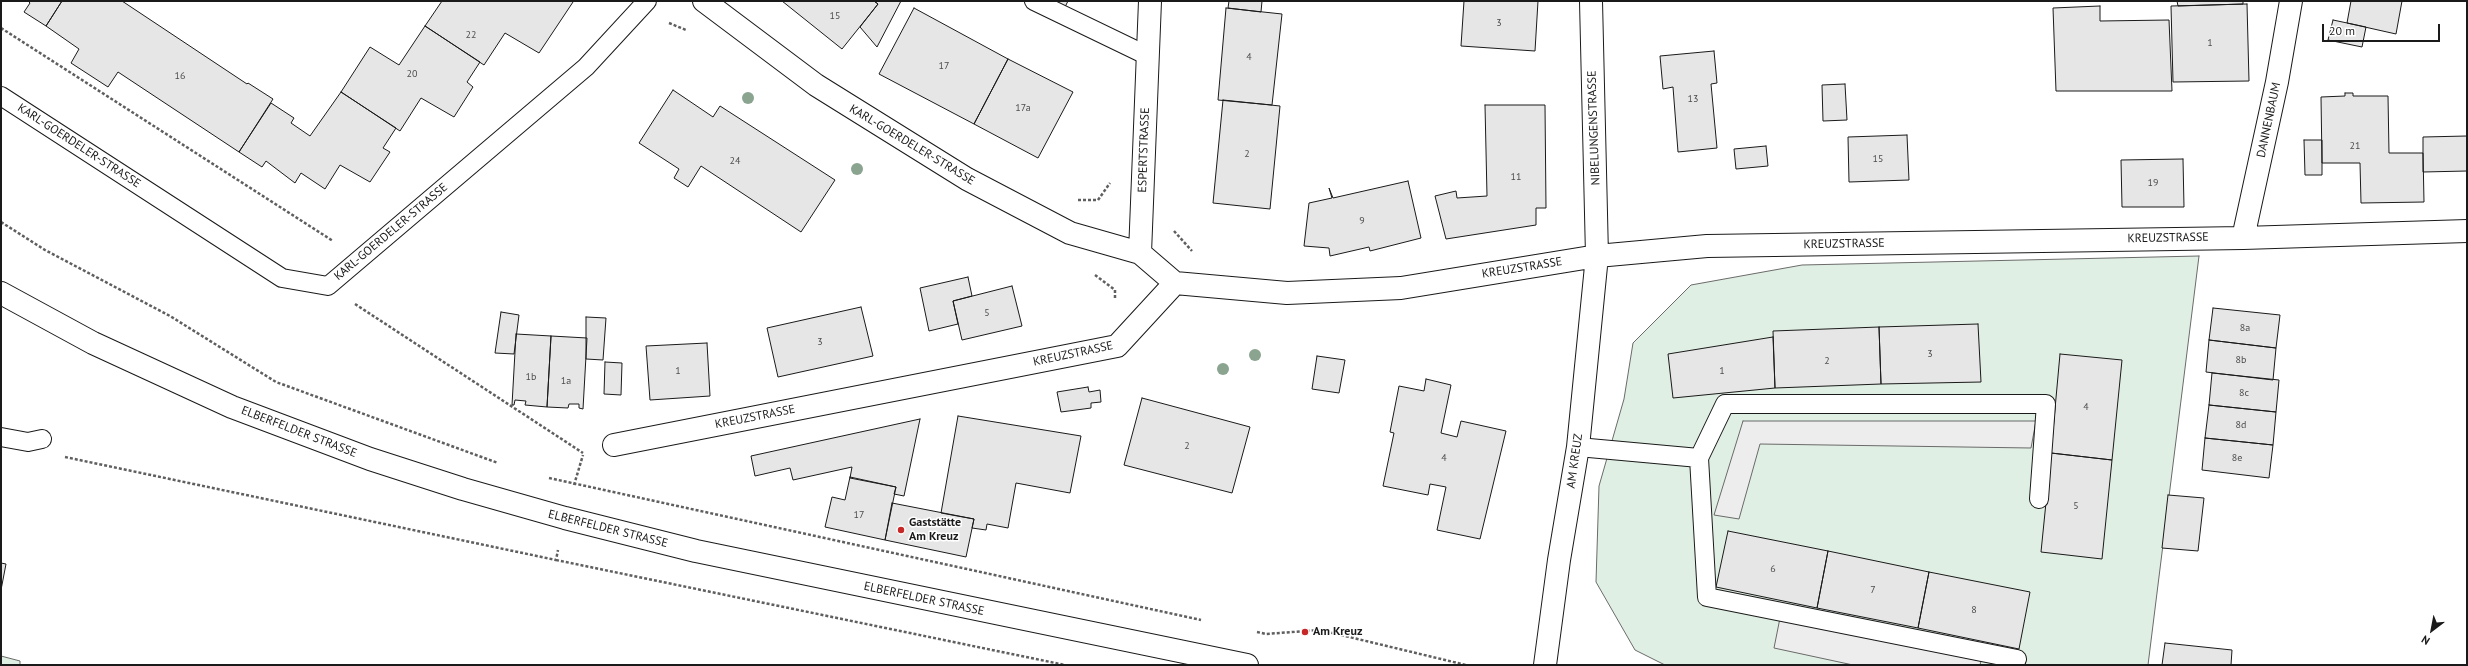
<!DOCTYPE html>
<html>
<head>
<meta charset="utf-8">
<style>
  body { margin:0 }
  #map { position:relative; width:2468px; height:666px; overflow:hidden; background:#fff; font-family:"PT Sans",sans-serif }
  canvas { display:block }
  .frame { position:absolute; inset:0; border:2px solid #1a1a1a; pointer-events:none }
  .north { position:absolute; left:2412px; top:610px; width:40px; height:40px; -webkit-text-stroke:3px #fff; paint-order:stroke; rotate:212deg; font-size:11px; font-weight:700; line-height:16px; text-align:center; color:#1a1a1a }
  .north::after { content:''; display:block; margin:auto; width:14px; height:18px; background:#1a1a1a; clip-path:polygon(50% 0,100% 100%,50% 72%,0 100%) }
  .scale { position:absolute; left:2322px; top:24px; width:118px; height:18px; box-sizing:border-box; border:2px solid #1a1a1a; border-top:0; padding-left:5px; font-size:12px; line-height:14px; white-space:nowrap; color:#1a1a1a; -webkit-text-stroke:3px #fff; paint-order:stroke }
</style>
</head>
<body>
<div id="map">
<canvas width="2468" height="666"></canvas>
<div class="frame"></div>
<div class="north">N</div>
<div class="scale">20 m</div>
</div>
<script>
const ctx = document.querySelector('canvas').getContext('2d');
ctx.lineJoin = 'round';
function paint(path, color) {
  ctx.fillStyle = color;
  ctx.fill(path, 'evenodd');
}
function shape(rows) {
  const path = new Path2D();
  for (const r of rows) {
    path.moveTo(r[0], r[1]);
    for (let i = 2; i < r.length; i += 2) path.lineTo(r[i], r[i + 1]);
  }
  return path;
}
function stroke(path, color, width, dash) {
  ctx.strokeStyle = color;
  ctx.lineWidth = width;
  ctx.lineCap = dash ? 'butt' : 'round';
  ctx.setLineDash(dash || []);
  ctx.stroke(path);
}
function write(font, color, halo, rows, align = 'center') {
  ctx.font = font + ' "PT Sans",sans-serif';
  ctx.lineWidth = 3;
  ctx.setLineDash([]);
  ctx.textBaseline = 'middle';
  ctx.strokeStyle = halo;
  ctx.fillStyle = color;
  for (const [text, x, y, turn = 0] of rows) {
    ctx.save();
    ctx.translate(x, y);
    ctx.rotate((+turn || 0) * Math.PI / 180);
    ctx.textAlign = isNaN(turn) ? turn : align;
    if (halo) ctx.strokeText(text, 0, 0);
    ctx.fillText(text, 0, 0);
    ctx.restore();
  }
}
const green = shape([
  [2199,256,2148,665,1665,665,1635,650,1596,582,1599,486,1624,399,1633,343,1691,285,1802,265,2199,256],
  [1,656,20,661,20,665,1,665,1,656]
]);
paint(green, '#e0efe3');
stroke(green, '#6a6a6a', 1);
const parking = shape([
  [1743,421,2036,421,2031,448,1760,444,1739,519,1714,515,1743,421],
  [1780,618,1981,661,1980,665,1853,665,1774,648,1780,618]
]);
paint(parking, '#ededed');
stroke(parking, '#6a6a6a', 1);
const building = shape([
  [28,1,62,1,46,26,24,12,30,3,28,1],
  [62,1,122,1,247,84,248,83,273,99,239,152,118,72,108,87,71,63,79,49,46,26,62,1],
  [442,1,572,1,573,2,539,53,505,33,484,65,425,26,442,1],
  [782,1,874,1,878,4,842,49,782,1],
  [874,1,901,1,877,47,860,27,878,4,874,1],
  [1046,1,1068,1,1064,9,1046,1],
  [1229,1,1262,1,1261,12,1228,8,1229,1],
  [1464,1,1538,1,1535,51,1461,46,1464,1],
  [2177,1,2243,1,2243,4,2178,6,2177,1],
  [2351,1,2402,1,2396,34,2347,23,2351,1],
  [2247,4,2249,81,2173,82,2171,6,2247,4],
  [2100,6,2100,21,2169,20,2172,91,2056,91,2053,8,2100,6],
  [914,8,1008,59,974,124,879,74,914,8],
  [1226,8,1282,14,1272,105,1218,100,1226,8],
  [2333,20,2366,27,2362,47,2328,40,2333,20],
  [425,26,480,62,467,82,473,87,454,117,421,98,400,131,341,92,370,47,399,65,425,26],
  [1714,51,1717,83,1711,84,1717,148,1678,152,1673,87,1663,89,1660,56,1714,51],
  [1008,59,1073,92,1038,158,974,124,1008,59],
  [1845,84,1847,120,1823,121,1822,85,1845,84],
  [673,90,713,117,720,106,835,180,801,232,701,166,688,187,674,178,679,169,639,143,673,90],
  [341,92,396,128,383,148,390,152,370,182,340,165,325,189,301,173,295,183,266,161,262,167,239,152,271,103,294,118,291,123,310,136,341,92],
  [2345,93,2353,93,2353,96,2388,96,2389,153,2423,153,2424,202,2361,203,2360,163,2322,163,2321,97,2345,96,2345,93],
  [1223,100,1280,106,1270,209,1213,203,1223,100],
  [1485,105,1545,105,1546,208,1536,208,1536,225,1446,239,1435,196,1456,191,1457,198,1487,196,1485,105],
  [1907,135,1909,180,1849,182,1848,137,1907,135],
  [2467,136,2467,171,2423,172,2423,137,2467,136],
  [2304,140,2322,140,2322,175,2305,175,2304,140],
  [1766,146,1768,166,1736,169,1734,149,1766,146],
  [2183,159,2184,207,2122,207,2121,160,2183,159],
  [1408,181,1421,238,1370,251,1369,247,1330,256,1329,248,1304,246,1309,203,1332,198,1329,188,1333,198,1408,181],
  [968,277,972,296,953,301,958,324,929,331,920,288,968,277],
  [1012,286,1022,326,962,340,953,301,1012,286],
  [861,307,873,356,778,377,767,328,861,307],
  [2213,308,2280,315,2276,348,2209,340,2213,308],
  [501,312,519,315,514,354,495,353,501,312],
  [586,317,606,318,603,360,586,359,586,317],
  [1978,324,1981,382,1881,384,1879,327,1978,324],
  [1879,327,1881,384,1775,388,1773,331,1879,327],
  [516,334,551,336,547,407,525,405,526,401,515,400,514,405,512,405,516,334],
  [551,336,587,338,583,409,579,408,579,404,569,404,568,408,547,407,551,336],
  [1773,337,1775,388,1673,398,1668,354,1773,337],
  [2209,340,2276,348,2273,380,2206,372,2209,340],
  [707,343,710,396,650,400,646,346,707,343],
  [2060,354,2122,360,2112,460,2051,453,2060,354],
  [1317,356,1345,360,1339,393,1312,389,1317,356],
  [605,362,622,363,621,395,604,394,605,362],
  [2212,373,2279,380,2276,412,2209,405,2212,373],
  [1426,379,1451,385,1441,433,1457,437,1461,421,1506,431,1480,539,1437,530,1446,487,1430,484,1428,495,1383,486,1394,433,1390,432,1399,386,1424,391,1426,379],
  [1088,387,1089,392,1100,390,1101,402,1091,403,1091,408,1061,412,1057,392,1088,387],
  [1142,398,1250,427,1232,493,1124,465,1142,398],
  [2209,405,2276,412,2273,445,2205,438,2209,405],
  [958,416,1081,436,1070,493,1016,483,1008,528,987,524,986,530,972,528,974,519,941,513,958,416],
  [920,419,904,496,894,494,896,487,850,478,852,467,793,480,790,468,755,476,751,456,920,419],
  [2205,438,2273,445,2269,478,2202,470,2205,438],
  [2051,453,2112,460,2102,559,2041,552,2051,453],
  [850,477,896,487,885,540,825,527,832,497,845,500,850,477],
  [2168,495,2204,498,2198,551,2162,548,2168,495],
  [892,503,974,519,966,557,885,540,892,503],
  [1728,531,1828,551,1817,608,1716,587,1728,531],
  [1828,551,1929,572,1918,628,1817,608,1828,551],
  [1,563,6,564,1,590,1,563],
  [1929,572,2030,592,2019,649,1918,628,1929,572],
  [2165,643,2232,650,2231,665,2162,665,2165,643]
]);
paint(building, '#e6e6e6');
stroke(building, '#1a1a1a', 1);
const service = shape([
  [1034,1,1148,56],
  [1,96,282,278,328,286,586,67,647,1],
  [1,437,28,442,42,439],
  [1578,447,1699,458,1707,597,2017,659],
  [1699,458,1725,404,2046,404,2039,499]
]);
const minor = shape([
  [704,1,816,85,967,179,1070,233,1140,253,1175,283],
  [2243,238,2277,82,2291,1],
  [1140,253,1150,1],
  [1175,283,1287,293,1401,288,1597,256,1707,246,2243,238,2467,231],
  [614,445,1117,346,1175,283],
  [1545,665,1559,560,1578,447,1597,256,1591,1]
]);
const primary = shape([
  [1,293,93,343,232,407,370,459,463,489,565,518,696,551,1247,665]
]);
stroke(service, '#1a1a1a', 20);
stroke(minor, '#1a1a1a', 24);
stroke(primary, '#1a1a1a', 24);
stroke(shape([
  [669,23,686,30],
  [1,28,333,241],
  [1078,200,1098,200,1110,183],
  [1,222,45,250,170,316,276,382,498,463],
  [1174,231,1192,251],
  [1095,275,1115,290,1115,300],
  [355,304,583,453],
  [65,457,556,560,558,550],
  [549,478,1201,620],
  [574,485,583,455],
  [556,560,1065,665],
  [1257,632,1266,634,1320,630,1466,665]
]), '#5f5f5f', 2.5, [3, 2]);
stroke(service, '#fff', 18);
stroke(minor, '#fff', 22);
stroke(primary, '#fff', 22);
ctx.fillStyle = '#8aa48f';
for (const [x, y] of [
  [748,98],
  [857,169],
  [1255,355],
  [1223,369]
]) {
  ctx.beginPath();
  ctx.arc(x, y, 6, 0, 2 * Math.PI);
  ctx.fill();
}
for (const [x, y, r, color] of [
  [901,530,4,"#c62828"],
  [1305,632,4,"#c62828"]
]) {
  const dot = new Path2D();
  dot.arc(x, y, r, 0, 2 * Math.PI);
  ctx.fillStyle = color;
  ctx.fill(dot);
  stroke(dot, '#fff', 1.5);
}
write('10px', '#4d4d4d', null, [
  ["15",835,16],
  ["3",1499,23],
  ["22",471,35],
  ["1",2210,43],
  ["4",1249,57],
  ["17",944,66],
  ["20",412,74],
  ["16",180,76],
  ["13",1693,99],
  ["17a",1023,108],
  ["21",2355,146],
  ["2",1247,154],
  ["15",1878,159],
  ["24",735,161],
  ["11",1516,177],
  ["19",2153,183],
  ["9",1362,221],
  ["5",987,313],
  ["8a",2245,328],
  ["3",820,342],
  ["3",1930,354],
  ["8b",2241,360],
  ["2",1827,361],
  ["1",678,371],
  ["1",1722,371],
  ["1b",531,377],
  ["1a",566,381],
  ["8c",2244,393],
  ["4",2086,407],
  ["8d",2241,425],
  ["2",1187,446],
  ["4",1444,458],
  ["8e",2237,458],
  ["5",2076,506],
  ["17",859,515],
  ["6",1773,569],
  ["7",1873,590],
  ["8",1974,610]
]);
write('12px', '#1a1a1a', '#fff', [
  ["DANNENBAUM",2269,120,-78],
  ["NIBELUNGENSTRASSE",1594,128,-92],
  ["KARL-GOERDELER-STRASSE",912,145,31],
  ["KARL-GOERDELER-STRASSE",79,146,33],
  ["ESPERTSTRASSE",1144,150,-88],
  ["KARL-GOERDELER-STRASSE",391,232,-40],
  ["KREUZSTRASSE",2168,238,-1],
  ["KREUZSTRASSE",1844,244,-1],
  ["KREUZSTRASSE",1522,268,-9],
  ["KREUZSTRASSE",1073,354,-12],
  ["KREUZSTRASSE",755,417,-11],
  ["ELBERFELDER STRASSE",299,432,21],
  ["AM KREUZ",1575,461,-82],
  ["ELBERFELDER STRASSE",608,529,14],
  ["ELBERFELDER STRASSE",924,599,12]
]);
write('bold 12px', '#1a1a1a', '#fff', [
  ["Gaststätte",909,523],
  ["Am Kreuz",909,537],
  ["Am Kreuz",1313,632]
], 'left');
</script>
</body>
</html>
